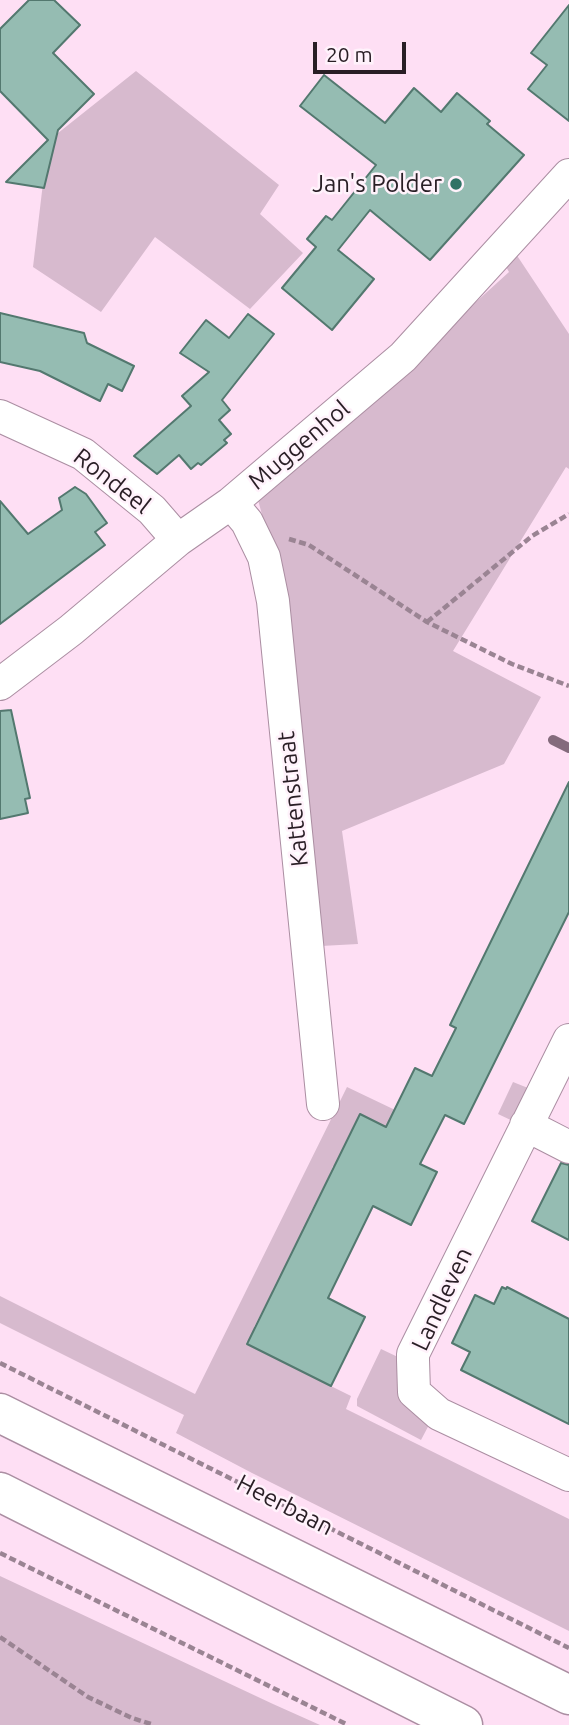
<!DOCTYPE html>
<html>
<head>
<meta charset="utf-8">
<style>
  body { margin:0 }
  #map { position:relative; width:569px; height:1725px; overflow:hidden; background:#fedff4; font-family:Ubuntu,sans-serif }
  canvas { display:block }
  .scale { position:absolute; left:313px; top:42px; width:93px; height:32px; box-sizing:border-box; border:4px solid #291e25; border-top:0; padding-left:9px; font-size:21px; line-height:24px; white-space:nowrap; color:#291e25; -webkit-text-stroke:5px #fff2fb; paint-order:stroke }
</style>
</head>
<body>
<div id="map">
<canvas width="569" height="1725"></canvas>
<div class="scale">20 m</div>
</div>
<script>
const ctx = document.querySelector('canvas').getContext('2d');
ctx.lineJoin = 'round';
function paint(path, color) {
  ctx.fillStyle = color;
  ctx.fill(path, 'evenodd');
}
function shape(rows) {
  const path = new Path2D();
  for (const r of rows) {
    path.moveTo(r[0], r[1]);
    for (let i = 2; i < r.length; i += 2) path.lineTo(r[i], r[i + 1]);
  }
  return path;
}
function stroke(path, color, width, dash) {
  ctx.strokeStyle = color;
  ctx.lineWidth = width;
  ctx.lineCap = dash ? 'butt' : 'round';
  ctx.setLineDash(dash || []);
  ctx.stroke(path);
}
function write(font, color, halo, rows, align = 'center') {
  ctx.font = font + ' Ubuntu,sans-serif';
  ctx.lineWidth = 5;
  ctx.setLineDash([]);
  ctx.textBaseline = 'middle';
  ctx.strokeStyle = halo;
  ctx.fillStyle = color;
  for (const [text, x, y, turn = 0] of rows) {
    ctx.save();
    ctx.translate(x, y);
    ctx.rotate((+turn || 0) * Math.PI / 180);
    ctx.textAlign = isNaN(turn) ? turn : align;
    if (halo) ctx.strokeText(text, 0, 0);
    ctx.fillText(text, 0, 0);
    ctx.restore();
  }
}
paint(shape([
  [136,71,279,185,260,214,303,253,250,309,155,237,101,312,33,267,48,141],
  [516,254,569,334,569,469,566,467,453,651,541,697,504,764,342,831,358,944,321,946,283,591,258,500,509,272,505,265],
  [513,1082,533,1090,517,1123,498,1114],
  [347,1087,437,1130,428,1148,360,1114,341,1152,341,1169,333,1166,326,1183,332,1186,325,1200,319,1197,310,1213,317,1217,311,1230,303,1228,302,1230,309,1234,302,1247,295,1245,287,1261,293,1264,287,1278,280,1275,272,1291,279,1295,271,1309,265,1306,254,1327,257,1328,254,1344,247,1341,246,1344,351,1396,346,1409,569,1519,569,1631,252,1473,176,1433,184,1415,0,1323,0,1296,195,1394],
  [381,1349,400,1358,431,1421,421,1440,357,1406,357,1399],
  [0,1576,273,1704,320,1725,0,1725]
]), '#d7bace');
stroke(shape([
  [553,740,569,748]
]), '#846b7c', 10);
const building = shape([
  [29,0,54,0,80,25,53,53,94,94,58,130,44,188,6,182,48,140,0,91,0,29,29,0],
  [569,5,569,121,528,89,547,65,531,53,569,5],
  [324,75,385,123,414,88,441,112,457,93,490,121,487,124,524,155,430,260,370,210,338,250,374,279,332,330,282,288,316,247,307,239,326,216,332,220,376,165,300,106,324,75],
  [0,313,84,333,87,343,134,366,122,391,108,384,100,401,40,371,0,362,0,313],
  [248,314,274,334,222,400,230,410,219,420,231,434,224,440,227,443,201,465,198,463,191,469,179,455,157,474,134,456,191,406,182,396,209,372,180,353,206,320,229,338,248,314],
  [75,487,86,494,107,523,95,532,105,545,0,624,0,501,28,534,62,510,59,498,75,487],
  [11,710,30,798,25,799,28,813,0,819,0,711,11,710],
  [569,782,569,912,464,1124,445,1115,420,1164,437,1172,411,1225,373,1206,328,1298,365,1317,331,1386,247,1344,360,1114,386,1127,415,1068,432,1076,456,1028,450,1025,569,782],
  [561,1163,569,1165,569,1240,532,1221,561,1163],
  [502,1287,506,1289,507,1287,569,1319,569,1424,461,1370,470,1352,452,1343,475,1295,494,1304,502,1287]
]);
paint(building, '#95bcb2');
stroke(building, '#53786f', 2);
const minor = shape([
  [0,416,83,454,152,510,178,540],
  [231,503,247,522,264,557,273,601,323,1104],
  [0,684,71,630,178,540,231,503,403,357,569,175],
  [569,1040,413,1354,413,1360,414,1392,439,1414,569,1475],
  [526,1125,569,1147]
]);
const major = shape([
  [0,1413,569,1695],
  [0,1492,463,1725]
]);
stroke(minor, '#ab8ea2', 34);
stroke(major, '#ab8ea2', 41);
stroke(shape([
  [289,539,309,545,427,622,512,664,569,686],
  [427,622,532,536,569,514],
  [0,1363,569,1648],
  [0,1553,348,1725],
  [0,1637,88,1697,132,1718,154,1725]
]), '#9a8493', 4.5, [7, 3.5]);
stroke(minor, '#fff', 32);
stroke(major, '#fff', 38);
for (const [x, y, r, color] of [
  [456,184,7,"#2f7365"]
]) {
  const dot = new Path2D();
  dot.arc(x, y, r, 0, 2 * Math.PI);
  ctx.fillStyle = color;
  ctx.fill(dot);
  stroke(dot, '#fff2fb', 2.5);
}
write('24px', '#291e25', '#fff2fb', [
  ["Jan's Polder",442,184]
], 'right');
write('24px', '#291e25', '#fff2fb', [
  ["Muggenhol",299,445,-40],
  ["Rondeel",112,481,38],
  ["Kattenstraat",293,799,-96],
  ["Landleven",442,1299,-65],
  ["Heerbaan",285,1505,27]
]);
</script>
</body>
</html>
